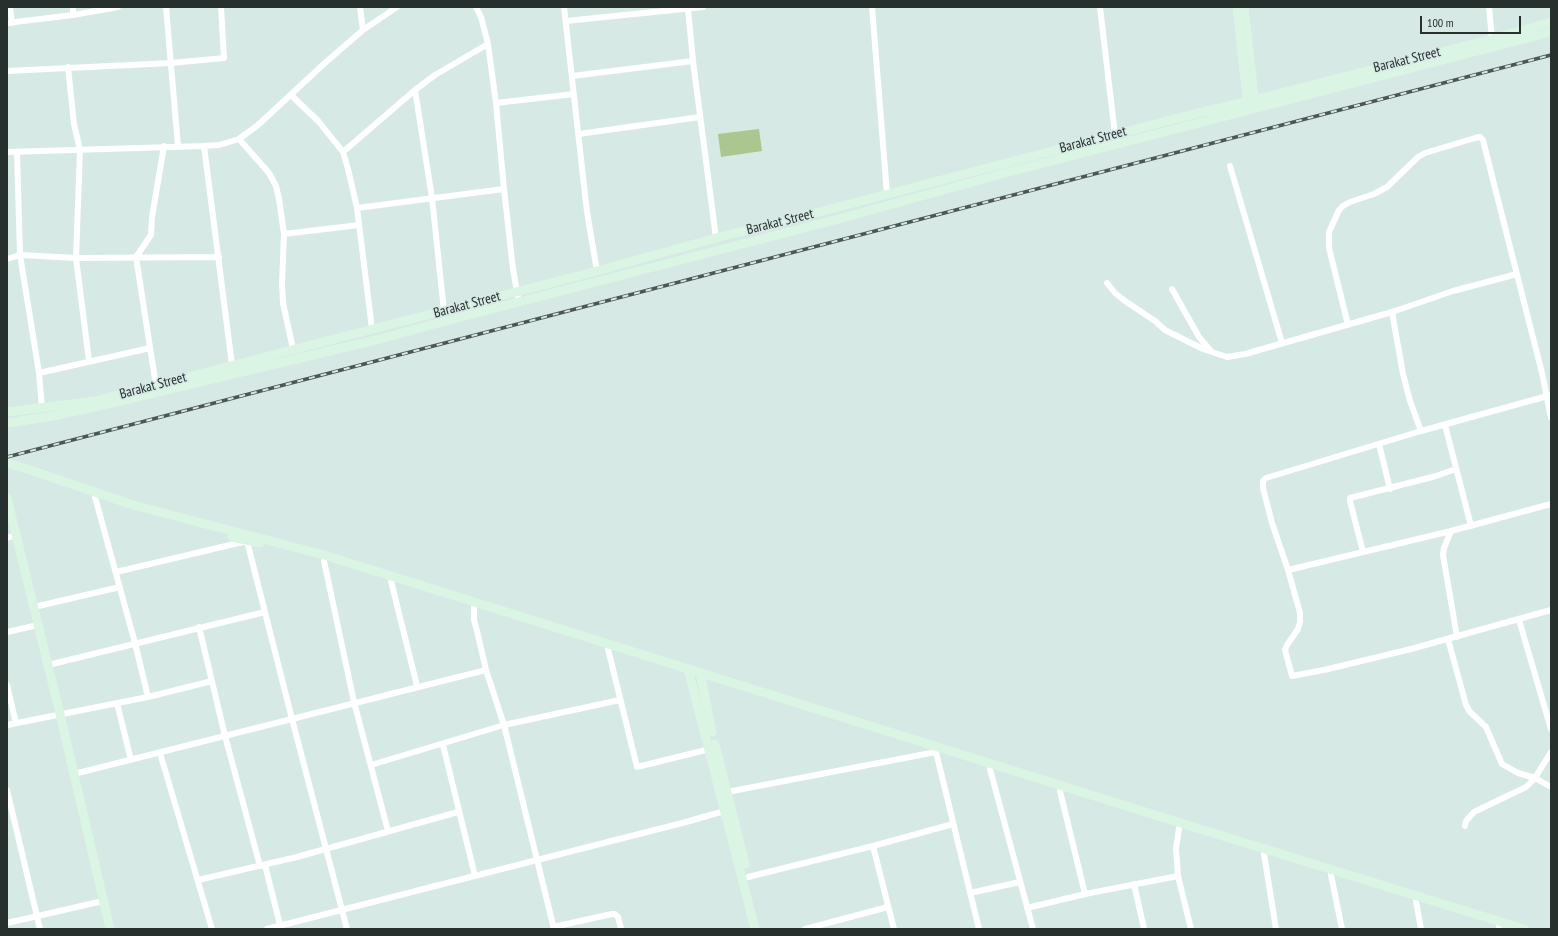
<!DOCTYPE html>
<html>
<head>
<meta charset="utf-8">
<style>
  body { margin:0 }
  #map { position:relative; width:1558px; height:936px; overflow:hidden; background:#d6e9e5; font-family:"PT Sans Narrow",sans-serif }
  canvas { display:block }
  .frame { position:absolute; inset:0; border:8px solid #28302e; pointer-events:none }
  .scale { position:absolute; left:1420px; top:16px; width:101px; height:18px; box-sizing:border-box; border:2px solid #28302e; border-top:0; padding-left:5px; font-size:12px; line-height:14px; white-space:nowrap; color:#28302e; -webkit-text-stroke:3px #d6e9e5; paint-order:stroke }
</style>
</head>
<body>
<div id="map">
<canvas width="1558" height="936"></canvas>
<div class="frame"></div>
<div class="scale">100 m</div>
</div>
<script>
const ctx = document.querySelector('canvas').getContext('2d');
ctx.lineJoin = 'round';
function paint(path, color) {
  ctx.fillStyle = color;
  ctx.fill(path, 'evenodd');
}
function shape(rows) {
  const path = new Path2D();
  for (const r of rows) {
    path.moveTo(r[0], r[1]);
    for (let i = 2; i < r.length; i += 2) path.lineTo(r[i], r[i + 1]);
  }
  return path;
}
function stroke(path, color, width, dash) {
  ctx.strokeStyle = color;
  ctx.lineWidth = width;
  ctx.lineCap = dash ? 'butt' : 'round';
  ctx.setLineDash(dash || []);
  ctx.stroke(path);
}
function write(font, color, halo, rows, align = 'center') {
  ctx.font = font + ' "PT Sans Narrow",sans-serif';
  ctx.lineWidth = 3;
  ctx.setLineDash([]);
  ctx.textBaseline = 'middle';
  ctx.strokeStyle = halo;
  ctx.fillStyle = color;
  for (const [text, x, y, turn = 0] of rows) {
    ctx.save();
    ctx.translate(x, y);
    ctx.rotate((+turn || 0) * Math.PI / 180);
    ctx.textAlign = isNaN(turn) ? turn : align;
    if (halo) ctx.strokeText(text, 0, 0);
    ctx.fillText(text, 0, 0);
    ctx.restore();
  }
}
paint(shape([
  [759,129,762,151,721,157,718,134]
]), '#acc690');
stroke(shape([
  [10,7,12,23],
  [73,7,73,15],
  [166,7,178,146],
  [360,7,363,30],
  [476,7,481,17,488,44,496,103,504,189,513,269,519,303],
  [564,7,587,212,597,271],
  [872,7,887,194],
  [1100,7,1115,135],
  [1489,7,1492,39],
  [688,9,693,61,716,238],
  [566,21,703,7],
  [7,23,73,15,118,7],
  [68,67,74,124,80,150,76,258,89,361],
  [7,71,171,63,224,58,221,7],
  [572,76,693,61],
  [415,90,432,198,444,311],
  [291,95,319,122,343,152,348,169,357,208,372,329],
  [496,103,574,94],
  [579,134,700,117],
  [239,139,269,173,276,186,279,199,284,234,282,283,283,303,293,349],
  [204,146,232,365],
  [7,152,204,146,219,145,239,139,258,125,326,62,363,30,397,7],
  [17,152,20,255,39,373,42,408],
  [343,152,415,90,435,75,488,44],
  [1230,166,1282,343],
  [357,208,504,189],
  [284,234,359,225],
  [7,259,20,255,76,258,219,257],
  [1107,283,1115,293,1125,301,1155,321,1165,330,1203,349,1227,357,1245,354,1392,312,1453,291,1517,274],
  [1172,289,1199,337,1210,350],
  [1392,312,1403,374,1410,401,1421,431],
  [1348,325,1329,248,1329,232,1339,210,1343,206,1350,202,1374,194,1387,187,1418,157,1425,153,1475,138,1480,137,1483,140,1493,180,1542,373,1551,418],
  [39,373,150,348],
  [156,386,136,257,151,235,152,217,164,146],
  [1551,395,1421,431,1266,478,1263,481,1263,488,1272,523,1288,570,1300,613,1300,622,1298,629,1287,645,1285,650,1292,676,1324,670,1411,649,1551,610],
  [1445,425,1471,526],
  [1379,444,1390,489],
  [95,497,135,643,148,697],
  [1451,531,1444,548,1443,555,1457,637],
  [7,538,16,535],
  [1363,552,1350,501,1350,498,1436,476,1456,469],
  [324,561,354,702,388,831],
  [1288,570,1451,531,1551,504],
  [116,572,247,541,292,719,347,929],
  [391,581,417,686],
  [34,607,120,587],
  [474,608,474,620,477,631,486,670,504,725,554,929],
  [1519,620,1551,729],
  [199,627,225,736,260,866],
  [7,632,38,625],
  [1448,639,1466,705,1470,712,1486,727,1502,764,1518,773,1535,778,1551,787],
  [608,649,637,767,710,749],
  [48,665,265,612],
  [7,685,16,723],
  [117,703,131,760],
  [7,725,148,697,212,681],
  [443,745,475,876],
  [160,753,212,929],
  [371,765,504,725,620,700],
  [990,769,1033,929],
  [74,774,486,670],
  [7,790,40,929],
  [1060,791,1085,894],
  [727,792,936,752,979,929],
  [1465,826,1466,821,1474,812,1526,787,1535,778,1551,752],
  [1179,828,1176,849,1178,876,1191,929],
  [873,846,894,929],
  [1264,854,1276,929],
  [265,865,280,925],
  [1331,875,1342,929],
  [748,877,873,846,953,824],
  [198,880,297,857,458,812],
  [1134,884,1144,929],
  [970,893,1020,882],
  [1416,901,1421,929],
  [1027,908,1085,894,1178,876],
  [7,923,103,901],
  [553,927,612,914,615,914,618,917,621,929],
  [1499,927,1499,929],
  [267,929,686,822,728,810],
  [805,929,888,907]
]), '#fff', 6);
stroke(shape([
  [1237,7,1248,107],
  [1244,7,1255,105],
  [7,412,95,401,597,271,716,238,823,211,1186,116,1254,100,1492,39,1551,22],
  [7,423,53,416,99,406,380,339,453,319,831,221,1009,172,1551,32],
  [7,463,30,470,133,505,324,555,1171,820,1524,929],
  [7,498,60,714,110,929],
  [232,537,260,543],
  [688,669,755,929],
  [700,672,712,732],
  [715,744,745,864]
]), '#dbf5e5', 9);
const rail = shape([
  [7,457,1551,55]
]);
stroke(rail, '#4c5654', 3.5);
stroke(rail, '#d6e9e5', 2, [6]);
write('14px', '#28302e', '#d6e9e5', [
  ["Barakat Street",1407,60,-14],
  ["Barakat Street",1093,140,-15],
  ["Barakat Street",780,222,-14],
  ["Barakat Street",467,305,-15],
  ["Barakat Street",153,386,-15]
]);
</script>
</body>
</html>
